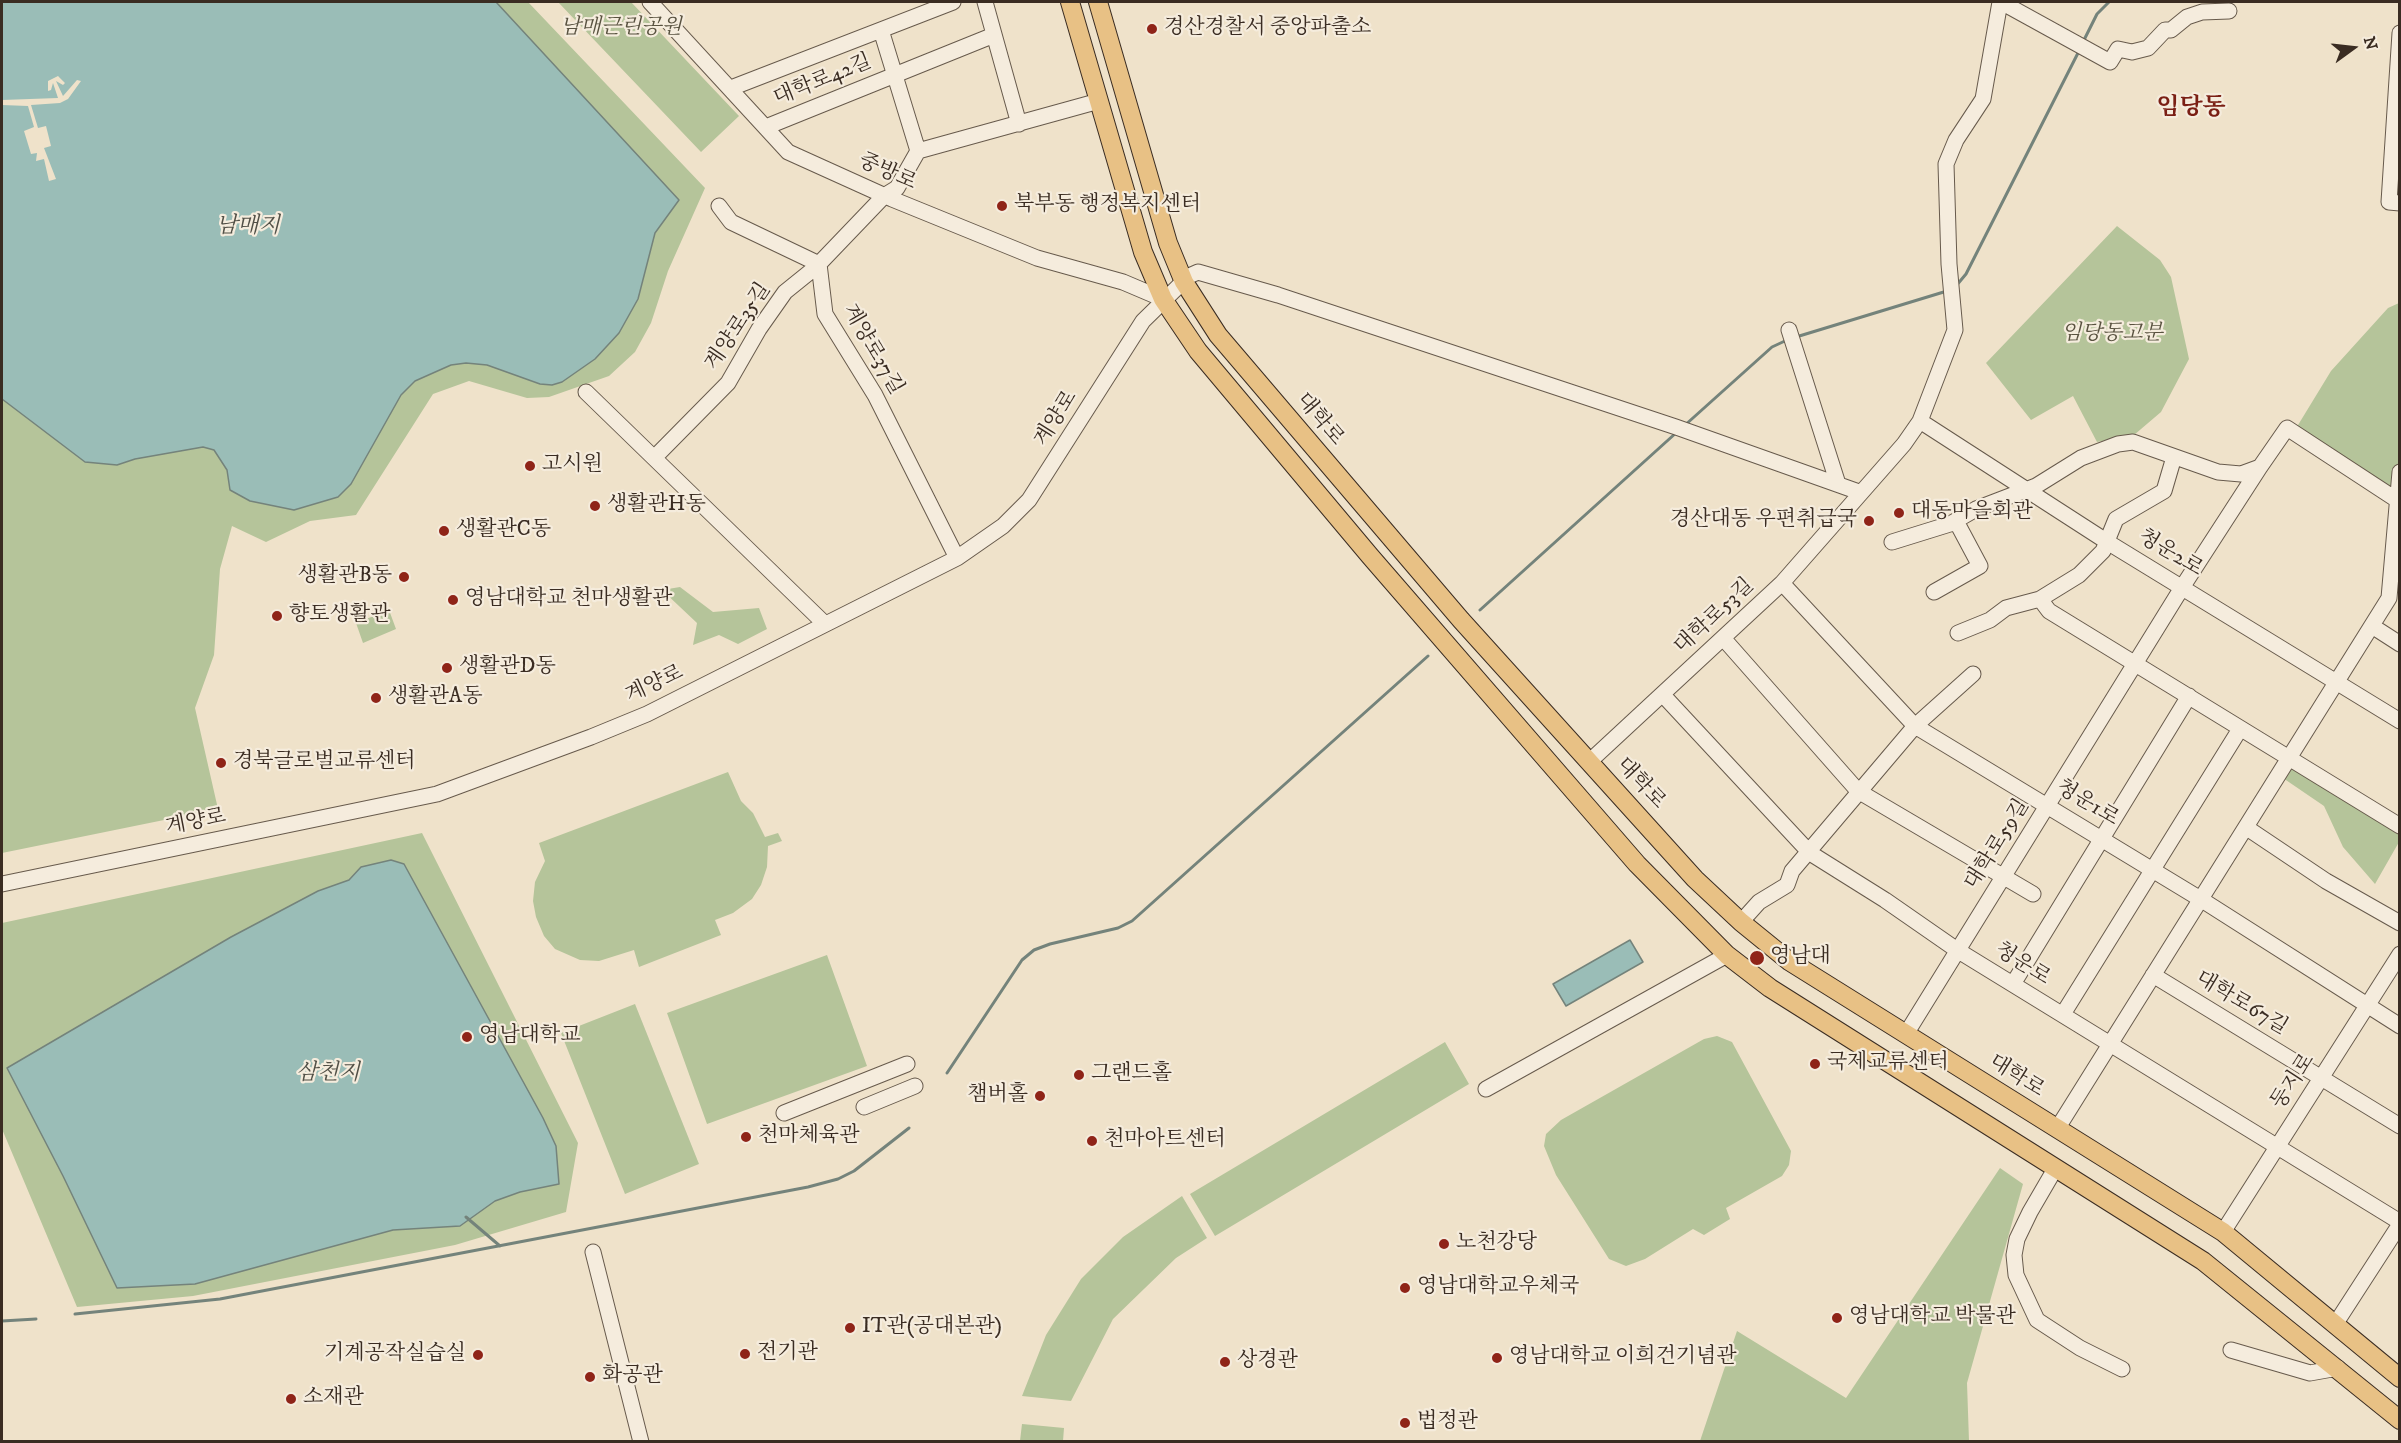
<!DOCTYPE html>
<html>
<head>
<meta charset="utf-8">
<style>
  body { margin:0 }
  #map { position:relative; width:2401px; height:1443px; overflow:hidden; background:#efe2ca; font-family:"IM FELL DW Pica",serif }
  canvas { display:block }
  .frame { position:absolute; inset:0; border:3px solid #3a2c22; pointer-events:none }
  .north { position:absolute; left:2323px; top:18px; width:60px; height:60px; -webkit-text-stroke:4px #f5ecdd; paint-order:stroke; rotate:75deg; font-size:16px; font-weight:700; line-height:24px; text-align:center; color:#3a2c22 }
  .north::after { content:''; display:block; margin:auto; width:21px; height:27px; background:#3a2c22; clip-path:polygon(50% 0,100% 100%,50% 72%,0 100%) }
</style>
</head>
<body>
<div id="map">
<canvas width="2401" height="1443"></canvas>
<div class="frame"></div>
<div class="north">N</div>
</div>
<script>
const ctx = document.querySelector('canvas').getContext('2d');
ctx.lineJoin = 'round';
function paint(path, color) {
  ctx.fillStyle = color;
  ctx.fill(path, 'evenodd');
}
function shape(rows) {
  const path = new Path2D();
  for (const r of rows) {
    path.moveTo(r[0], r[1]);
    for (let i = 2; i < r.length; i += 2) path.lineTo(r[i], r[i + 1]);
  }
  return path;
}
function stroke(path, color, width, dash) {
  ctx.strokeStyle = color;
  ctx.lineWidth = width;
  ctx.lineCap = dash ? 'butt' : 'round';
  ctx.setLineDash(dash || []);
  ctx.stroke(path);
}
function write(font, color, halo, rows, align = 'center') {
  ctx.font = font + ' "IM FELL DW Pica","Noto Serif KR",serif';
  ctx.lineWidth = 4.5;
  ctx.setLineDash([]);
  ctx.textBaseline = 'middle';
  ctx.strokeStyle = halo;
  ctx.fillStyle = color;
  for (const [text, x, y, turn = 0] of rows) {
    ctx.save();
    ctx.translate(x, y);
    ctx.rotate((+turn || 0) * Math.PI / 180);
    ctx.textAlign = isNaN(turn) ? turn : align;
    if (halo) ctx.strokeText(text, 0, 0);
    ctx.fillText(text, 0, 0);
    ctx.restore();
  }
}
paint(shape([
  [2,2,528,2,705,188,668,271,651,323,635,352,609,376,549,397,527,398,469,381,433,394,356,515,310,521,266,542,232,526,220,569,214,655,195,708,218,809,2,853],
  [558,2,631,2,739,116,701,152],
  [2117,226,2160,260,2171,277,2189,359,2161,412,2134,435,2097,442,2073,396,2031,420,1986,363],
  [2399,303,2400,452,2395,493,2295,430,2331,371,2388,308],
  [680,587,713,612,759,608,767,629,738,644,719,635,693,645,697,623,662,590],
  [389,610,396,629,363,643,356,623],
  [2290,760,2399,826,2399,842,2375,884,2343,847,2324,806,2280,776],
  [728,772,741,801,753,813,765,837,778,833,782,841,768,846,767,867,761,885,752,899,733,913,715,920,721,935,639,967,634,950,599,961,580,960,555,949,544,936,536,917,533,901,535,882,545,861,539,843],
  [422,833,578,1143,566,1212,455,1245,193,1296,77,1307,2,1129,2,923],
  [827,955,867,1066,707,1124,667,1013],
  [635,1004,699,1164,625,1194,561,1033],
  [1717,1036,1732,1042,1791,1151,1789,1165,1782,1176,1726,1208,1730,1219,1704,1235,1693,1229,1645,1259,1626,1266,1609,1259,1556,1175,1544,1146,1546,1134,1561,1120,1704,1039],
  [1445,1042,1469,1084,1215,1236,1190,1194],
  [2000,1168,2023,1184,1967,1383,1969,1441,1700,1441,1737,1331,1846,1398],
  [1182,1196,1207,1238,1176,1258,1113,1319,1071,1401,1022,1396,1046,1335,1081,1279,1123,1237],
  [1022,1424,1064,1428,1063,1441,1020,1441]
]), '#b5c49a');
const water = shape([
  [2,2,496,2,679,200,655,233,638,299,619,333,595,359,562,382,552,385,540,384,487,365,466,363,451,365,415,381,401,395,351,484,338,497,294,510,250,501,230,490,227,470,214,450,203,447,135,459,117,465,85,462,2,399,2,2],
  [391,860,404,864,543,1118,556,1146,559,1184,520,1192,495,1201,460,1226,393,1230,195,1284,117,1288,63,1176,7,1068,231,937,318,891,349,880,361,867,391,860],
  [1630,940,1643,962,1566,1006,1553,984,1630,940]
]);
paint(water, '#9abdb7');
stroke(water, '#74837b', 1.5);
paint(shape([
  [58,76,65,83,63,85,56,81,63,96,77,80,81,81,68,99,60,103,31,105,38,128,46,126,51,146,44,148,56,179,49,181,44,159,36,161,37,153,31,154,24,131,34,127,28,106,2,105,2,100,58,98,53,83,51,90,48,91,48,81]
]), '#efe2ca');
stroke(shape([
  [2083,42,2097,14,2109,2],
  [1956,286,1966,274,2079,51],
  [1796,337,1947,291],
  [1684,426,1772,347,1787,340],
  [1480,610,1677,432],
  [947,1073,1022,960,1034,950,1050,944,1118,928,1132,921,1428,656],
  [466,1217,500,1246],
  [75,1314,220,1299,808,1187,838,1179,854,1171,909,1128],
  [2,1321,36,1319]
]), '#74837b', 3);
const minor = shape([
  [650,2,788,152,892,199,1037,258,1123,282,1163,299],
  [985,2,1019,124],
  [2001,2,2110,62,2118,49,2132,52,2148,48,2165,30,2171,30,2187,17,2202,12,2229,11],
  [881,30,918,151],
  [2400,33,2389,202,2400,203],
  [731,88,953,2],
  [766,127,994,35],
  [719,206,731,222,819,264,825,314,875,395,957,558],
  [1789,330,1838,484],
  [586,392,825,624],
  [1920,421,2109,543,2400,721],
  [655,457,728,383,759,329,785,292,816,267,884,196,897,188,918,151,1099,101],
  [1892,542,1950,524,1976,509,2036,486,2081,458,2118,444,2133,442,2218,472,2241,474,2260,467,2287,428,2400,502],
  [1782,583,1915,726,2202,900,2400,1026],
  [1934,592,1980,566,1956,521],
  [2040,599,2049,611,2400,826],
  [2372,626,2400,644],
  [1958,633,1990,620,2006,608,2040,599,2079,575,2103,551,2116,519,2164,491,2174,457],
  [1723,638,1858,791,2033,894],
  [1663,695,1810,853,1885,900,1957,950,2400,1222],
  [1589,762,1782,583,1904,444,1920,421,1955,330,1949,264,1946,164,1956,140,1983,99,2000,2],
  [2247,828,2326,881,2400,923],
  [2,884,437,794,591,737,647,714,957,558,1003,526,1029,500,1143,321,1189,276,1198,272,1278,295,1676,427,1859,492],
  [1741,922,1759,902,1787,885,1792,871,1915,726,1973,674],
  [2153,975,2400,1126],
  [2013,984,2189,696],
  [2063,1014,2240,729],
  [1906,1034,2183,586,2260,467],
  [1486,1089,1727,955],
  [864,1107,915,1086],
  [784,1113,907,1064],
  [2057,1129,2389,598,2400,472],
  [2055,1169,2030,1212,2017,1239,2014,1255,2016,1275,2037,1320,2080,1348,2122,1369],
  [2223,1232,2400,954],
  [593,1252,641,1442],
  [2336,1323,2400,1224],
  [2231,1350,2310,1373,2338,1368]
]);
const major = shape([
  [1070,2,1143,252,1163,299,1198,351,1370,556,1637,864,1727,955,1770,988,2203,1261,2400,1420],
  [1098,2,1168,243,1184,282,1218,335,1461,620,1695,879,1741,922,1789,961,2223,1232,2400,1378]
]);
stroke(minor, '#675a4c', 17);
stroke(major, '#3a2c22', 20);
stroke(minor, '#f5ecdd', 15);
stroke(major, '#e8c185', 18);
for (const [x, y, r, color] of [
  [1152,29,6,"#8f2418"],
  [1002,206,6,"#8f2418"],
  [530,466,6,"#8f2418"],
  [595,506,6,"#8f2418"],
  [1899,513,6,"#8f2418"],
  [1869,521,6,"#8f2418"],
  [444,531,6,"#8f2418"],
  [404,577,6,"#8f2418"],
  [453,600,6,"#8f2418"],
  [277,616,6,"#8f2418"],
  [447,668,6,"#8f2418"],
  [376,698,6,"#8f2418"],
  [221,763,6,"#8f2418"],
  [1757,958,8,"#8f2418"],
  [467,1037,6,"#8f2418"],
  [1815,1064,6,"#8f2418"],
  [1079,1075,6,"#8f2418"],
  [1040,1096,6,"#8f2418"],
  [746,1137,6,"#8f2418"],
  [1092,1141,6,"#8f2418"],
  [1444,1244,6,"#8f2418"],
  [1405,1288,6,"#8f2418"],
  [1837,1318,6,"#8f2418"],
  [850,1328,6,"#8f2418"],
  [745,1354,6,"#8f2418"],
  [478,1355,6,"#8f2418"],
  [1497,1358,6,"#8f2418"],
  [1225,1362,6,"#8f2418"],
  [590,1377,6,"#8f2418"],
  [291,1399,6,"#8f2418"],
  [1405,1423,6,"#8f2418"]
]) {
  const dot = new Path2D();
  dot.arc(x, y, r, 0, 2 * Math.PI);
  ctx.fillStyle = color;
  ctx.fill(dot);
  stroke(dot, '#f5ecdd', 2);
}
write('italic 21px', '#595240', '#f5ecdd', [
  ["남매근린공원",621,29],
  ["임당동고분",2112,335]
]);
write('21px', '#3a2c22', '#f5ecdd', [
  ["경산경찰서 중앙파출소",1164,29],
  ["북부동 행정복지센터",1014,206],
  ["고시원",542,466],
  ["생활관H동",607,506],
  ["대동마을회관",1911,513],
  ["경산대동 우편취급국",1857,521,"right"],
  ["생활관C동",456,531],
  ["생활관B동",392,577,"right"],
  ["영남대학교 천마생활관",465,600],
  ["향토생활관",289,616],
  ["생활관D동",459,668],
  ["생활관A동",388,698],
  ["경북글로벌교류센터",233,763],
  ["영남대",1770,958],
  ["영남대학교",479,1037],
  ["국제교류센터",1827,1064],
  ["그랜드홀",1091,1075],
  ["챔버홀",1028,1096,"right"],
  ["천마체육관",758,1137],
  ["천마아트센터",1104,1141],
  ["노천강당",1456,1244],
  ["영남대학교우체국",1417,1288],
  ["영남대학교 박물관",1849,1318],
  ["IT관(공대본관)",862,1328],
  ["전기관",757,1354],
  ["기계공작실습실",466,1355,"right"],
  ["영남대학교 이희건기념관",1509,1358],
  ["상경관",1237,1362],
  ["화공관",602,1377],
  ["소재관",303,1399],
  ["법정관",1417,1423]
], 'left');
write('21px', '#3a2c22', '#f5ecdd', [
  ["대학로42길",823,81,-22],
  ["중방로",887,173,24],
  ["계양로35길",739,327,-56],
  ["계양로37길",872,350,60],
  ["계양로",1057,419,-58],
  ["대학로",1319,420,50],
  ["청운2로",2170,554,31],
  ["대학로53길",1715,617,-43],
  ["계양로",655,685,-25],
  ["대학로",1640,784,47],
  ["청운1로",2087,804,31],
  ["계양로",196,823,-11],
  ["대학로59길",1998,845,-58],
  ["청운로",2022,965,32],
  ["대학로67길",2241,1004,31],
  ["대학로",2016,1077,32],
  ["둥지로",2294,1082,-57]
]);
write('italic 22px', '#525047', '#f5ecdd', [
  ["남매지",248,227],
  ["삼천지",328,1074]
]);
write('bold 24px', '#7a1f14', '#f5ecdd', [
  ["임당동",2191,109]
]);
</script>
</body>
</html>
